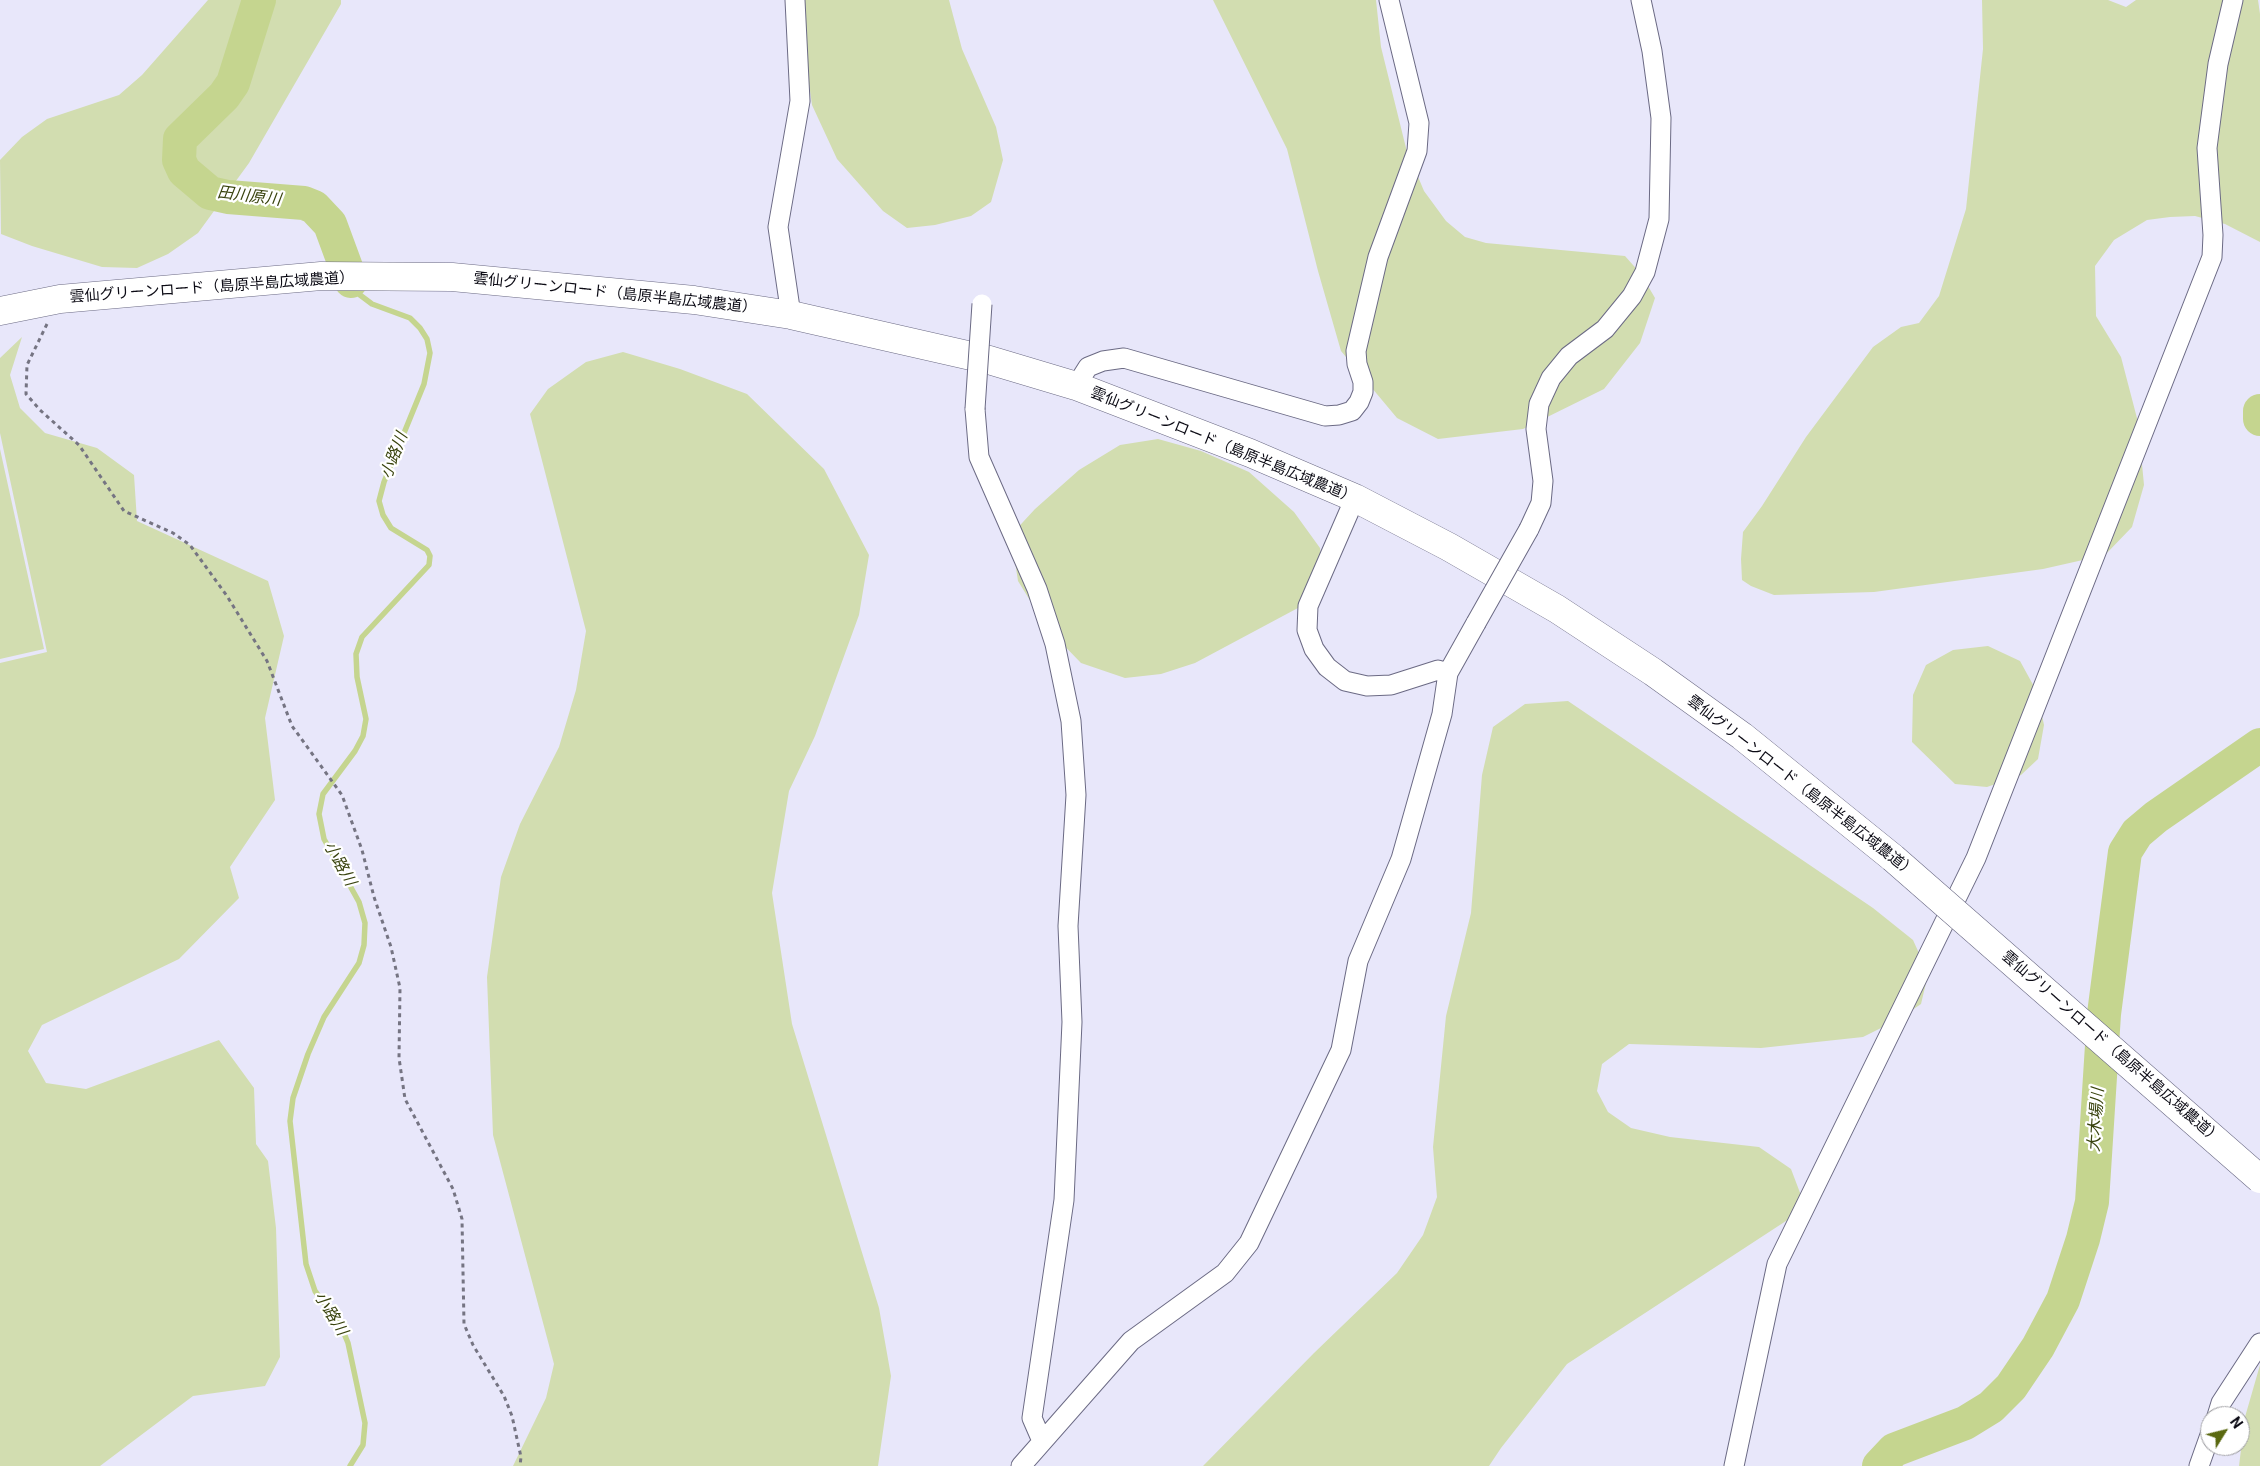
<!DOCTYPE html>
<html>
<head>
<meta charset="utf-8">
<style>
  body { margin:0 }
  #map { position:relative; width:2260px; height:1466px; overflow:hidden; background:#e8e7fa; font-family:Roboto,sans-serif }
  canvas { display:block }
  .north { position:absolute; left:2200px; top:1406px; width:50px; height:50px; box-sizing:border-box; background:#fff; border:1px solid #9d9da1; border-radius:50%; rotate:54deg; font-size:14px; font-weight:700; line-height:20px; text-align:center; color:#0b0a14 }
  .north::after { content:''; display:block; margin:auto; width:18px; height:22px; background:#5a6810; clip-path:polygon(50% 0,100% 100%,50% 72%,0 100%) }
</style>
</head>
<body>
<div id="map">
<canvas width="2260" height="1466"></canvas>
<div class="north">N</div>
</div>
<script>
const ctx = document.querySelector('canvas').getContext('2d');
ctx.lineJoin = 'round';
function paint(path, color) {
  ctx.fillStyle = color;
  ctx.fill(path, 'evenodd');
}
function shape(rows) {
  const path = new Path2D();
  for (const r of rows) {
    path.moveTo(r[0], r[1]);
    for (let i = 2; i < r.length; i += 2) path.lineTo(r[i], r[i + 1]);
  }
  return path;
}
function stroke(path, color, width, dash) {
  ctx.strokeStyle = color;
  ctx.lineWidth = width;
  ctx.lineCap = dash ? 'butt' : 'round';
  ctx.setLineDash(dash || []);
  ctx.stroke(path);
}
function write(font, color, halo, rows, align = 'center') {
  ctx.font = font + ' Roboto,"Noto Sans JP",sans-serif';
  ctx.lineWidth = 4.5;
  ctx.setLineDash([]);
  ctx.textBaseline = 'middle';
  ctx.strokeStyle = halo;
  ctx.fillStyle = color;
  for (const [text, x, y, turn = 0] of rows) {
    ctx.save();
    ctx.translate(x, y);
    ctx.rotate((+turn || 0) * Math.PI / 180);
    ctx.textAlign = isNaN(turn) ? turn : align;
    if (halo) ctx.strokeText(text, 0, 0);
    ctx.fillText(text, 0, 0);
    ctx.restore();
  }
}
paint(shape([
  [208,0,341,0,341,4,249,163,198,233,168,254,137,268,102,267,32,246,1,234,0,160,22,137,47,119,119,95,142,75],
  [804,0,949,0,962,49,996,127,1003,160,991,202,971,216,935,225,907,228,883,211,837,159,812,105,804,47],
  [1213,0,1376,0,1381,47,1406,148,1424,191,1446,221,1465,237,1486,243,1625,256,1641,274,1655,298,1640,343,1604,389,1523,429,1438,439,1397,418,1341,351,1318,271,1287,149],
  [1982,0,2108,0,2126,7,2136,0,2258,0,2260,14,2260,242,2225,224,2195,216,2170,217,2147,220,2114,240,2095,266,2096,316,2121,357,2138,422,2144,485,2132,527,2105,555,2043,569,1874,592,1774,595,1751,586,1742,580,1741,559,1743,532,1762,506,1806,437,1873,347,1901,327,1919,323,1939,296,1966,209,1983,49],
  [22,337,10,375,20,408,45,433,97,448,134,475,137,521,268,581,284,636,265,718,275,800,230,867,239,898,179,959,42,1025,28,1051,46,1083,86,1089,219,1040,254,1088,256,1144,268,1161,276,1228,280,1357,265,1386,193,1396,100,1466,0,1466,0,663,47,652,0,433,0,358],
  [623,352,680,369,747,394,824,469,869,555,859,615,815,736,789,791,772,893,792,1024,879,1308,891,1376,878,1466,513,1466,546,1398,554,1364,493,1135,487,977,501,877,520,824,559,747,576,690,586,631,530,414,548,389,586,362],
  [1158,439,1201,451,1249,472,1294,512,1320,548,1324,583,1311,601,1195,663,1161,674,1125,678,1081,663,1047,628,1018,581,1011,535,1035,509,1079,470,1120,445],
  [0,449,44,649,0,659],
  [1988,646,2020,661,2037,692,2044,725,2038,759,2021,775,1987,787,1955,784,1912,742,1913,695,1926,665,1953,650],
  [1568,701,1873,908,1913,940,1923,962,1926,983,1921,1004,1899,1019,1863,1037,1761,1048,1629,1044,1602,1064,1597,1091,1608,1112,1631,1128,1670,1137,1759,1147,1791,1169,1802,1198,1789,1219,1567,1364,1501,1448,1489,1466,1203,1466,1314,1353,1397,1273,1423,1235,1437,1197,1433,1147,1446,1016,1471,913,1482,775,1493,727,1525,704],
  [2260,1365,2260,1466,2239,1466,2245,1417]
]), '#d2ddb0');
stroke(shape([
  [350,1466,363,1445,365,1423,348,1343,341,1326,315,1291,306,1264,290,1121,293,1098,308,1054,324,1017,359,963,364,945,365,923,359,902,324,839,319,814,323,794,355,751,363,736,366,719,357,677,356,654,362,637,429,565,430,556,427,550,391,528,383,515,379,501,384,482,424,384,430,353,427,339,420,328,410,318,372,304,360,295,353,284]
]), '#c5d58f', 5.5);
stroke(shape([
  [259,0,233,83,224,96,180,139,179,160,184,171,210,193,228,197,304,203,314,207,330,224,351,281],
  [2260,411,2260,419],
  [1879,1466,1894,1450,1965,1423,1991,1407,2011,1387,2038,1347,2063,1300,2083,1239,2092,1202,2104,1014,2125,852,2137,833,2156,817,2260,745]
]), '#c5d58f', 34);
const street = shape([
  [791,315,778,227,800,101,795,0],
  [1076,386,1088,367,1103,361,1124,358,1325,416,1339,415,1352,411,1359,402,1363,392,1363,382,1357,364,1356,351,1378,257,1417,151,1419,123,1389,0],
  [975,409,979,457,1037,589,1055,644,1071,721,1076,795,1068,926,1072,1022,1064,1200,1032,1418,1042,1441],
  [1355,498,1308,606,1307,630,1314,649,1327,667,1345,681,1367,686,1391,685,1438,670,1448,673],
  [1529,529,1541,503,1543,481,1536,429,1539,404,1551,378,1569,356,1605,329,1632,296,1645,272,1659,219,1661,118,1652,51,1641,0],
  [2217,1416,2221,1403,2260,1343],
  [1021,1466,1131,1341,1225,1273,1249,1243,1341,1050,1358,961,1401,859,1442,714,1448,673,1476,623],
  [1734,1466,1777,1264,1976,858,2212,257,2213,235,2207,148,2218,64,2233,0],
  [2199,1466,2210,1435]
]);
const secondary = shape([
  [0,311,60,299,321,276,452,277,694,300,791,315,989,360,1076,386,1250,453,1355,498,1449,547,1557,609,1653,672,1742,736,1893,858]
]);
stroke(street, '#6b6a84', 21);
stroke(secondary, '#6b6a84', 29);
stroke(shape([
  [47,324,27,365,26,394,40,410,79,445,124,511,173,533,190,545,227,596,267,661,292,726,342,795,362,850,374,897,391,947,400,988,399,1058,405,1099,453,1189,462,1219,464,1324,473,1345,504,1396,512,1416,521,1457,520,1466]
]), '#757482', 3, [4, 4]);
stroke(street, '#fff', 19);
stroke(secondary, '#fff', 28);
const streetBridge = shape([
  [975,409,982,304],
  [1476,623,1529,529]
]);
const secondaryBridge = shape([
  [1893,858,2260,1179]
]);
stroke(streetBridge, '#6b6a84', 21, []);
stroke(secondaryBridge, '#6b6a84', 29, []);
stroke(streetBridge, '#fff', 19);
stroke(secondaryBridge, '#fff', 28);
write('15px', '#0b0a14', '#fff', [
  ["雲仙グリーンロード（島原半島広域農道）",212,288,-4],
  ["雲仙グリーンロード（島原半島広域農道）",615,294,6],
  ["雲仙グリーンロード（島原半島広域農道）",1223,446,22],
  ["雲仙グリーンロード（島原半島広域農道）",1801,787,38],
  ["雲仙グリーンロード（島原半島広域農道）",2111,1048,41]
]);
write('italic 16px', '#39430e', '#fff', [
  ["田川原川",249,197,7],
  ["小路川",395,456,-69],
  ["小路川",339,864,61],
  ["大木場川",2097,1120,-86],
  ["小路川",330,1314,58]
]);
</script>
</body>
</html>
